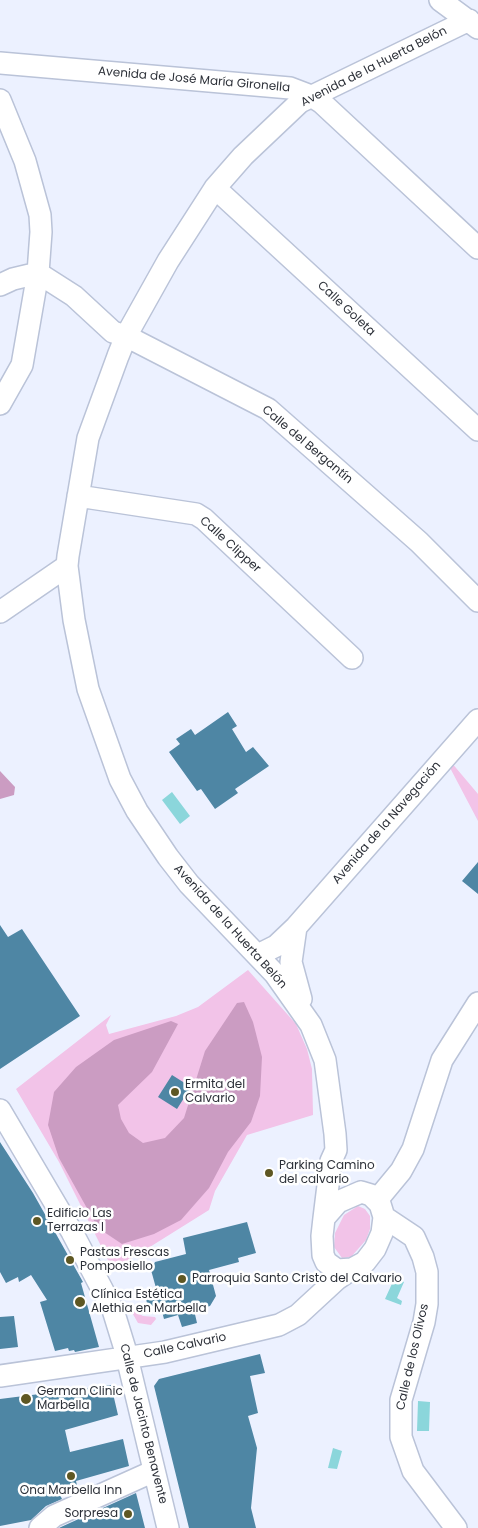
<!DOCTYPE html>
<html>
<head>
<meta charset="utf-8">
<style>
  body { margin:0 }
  canvas { display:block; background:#ecf1ff }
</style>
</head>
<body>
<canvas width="478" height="1528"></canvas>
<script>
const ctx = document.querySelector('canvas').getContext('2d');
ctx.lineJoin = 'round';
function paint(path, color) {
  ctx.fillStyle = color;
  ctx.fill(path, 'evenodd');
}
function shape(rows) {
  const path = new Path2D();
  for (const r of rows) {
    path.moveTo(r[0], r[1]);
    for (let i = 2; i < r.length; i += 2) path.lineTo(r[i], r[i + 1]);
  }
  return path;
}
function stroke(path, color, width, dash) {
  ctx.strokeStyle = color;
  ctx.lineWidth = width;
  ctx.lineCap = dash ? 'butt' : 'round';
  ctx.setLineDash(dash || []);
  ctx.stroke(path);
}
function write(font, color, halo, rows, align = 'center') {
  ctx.font = font + ' Poppins,sans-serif';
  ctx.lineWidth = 5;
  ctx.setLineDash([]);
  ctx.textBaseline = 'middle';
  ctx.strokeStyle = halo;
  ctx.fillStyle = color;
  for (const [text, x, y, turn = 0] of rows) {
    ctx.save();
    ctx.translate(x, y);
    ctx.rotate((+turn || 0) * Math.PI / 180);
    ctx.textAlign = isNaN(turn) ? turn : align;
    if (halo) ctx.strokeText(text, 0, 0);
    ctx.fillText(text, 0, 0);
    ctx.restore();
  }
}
paint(shape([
  [451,762,478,794,478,821,448,764],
  [248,970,296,1024,307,1049,312,1069,313,1115,247,1135,215,1191,209,1210,113,1270,59,1162,16,1089,111,1015,106,1025,109,1034,176,1016,198,1007],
  [358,1206,365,1209,370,1216,370,1229,366,1240,351,1257,342,1258,334,1247,335,1233,344,1215],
  [130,1309,143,1316,155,1317,156,1319,151,1325,138,1323]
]), '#f2c3e8');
paint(shape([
  [0,771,15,787,14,795,0,799],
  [244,1002,253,1022,262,1057,260,1096,251,1122,228,1152,209,1188,181,1220,154,1234,122,1244,98,1228,59,1158,48,1125,54,1092,76,1067,114,1040,171,1021,178,1024,152,1072,118,1105,121,1119,129,1133,143,1143,165,1138,184,1118,205,1051,237,1003]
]), '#cb9cc2');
paint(shape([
  [172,792,190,816,180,824,162,800],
  [395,1277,404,1282,397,1298,402,1301,401,1305,385,1299],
  [418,1401,430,1402,429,1431,417,1431],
  [333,1448,342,1451,337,1469,328,1468]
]), '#8bd6db');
paint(shape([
  [228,712,237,726,232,729,246,752,253,747,269,766,235,789,238,793,215,809,201,789,197,791,169,752,180,744,176,739,191,729,195,735],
  [478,862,478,894,462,881],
  [0,925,8,937,22,929,80,1016,0,1069],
  [172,1075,191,1087,177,1109,158,1097],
  [0,1142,33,1193,83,1282,81,1283,99,1347,75,1352,74,1350,69,1351,68,1348,55,1351,40,1302,47,1300,31,1275,19,1282,18,1277,6,1283,0,1272],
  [247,1222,256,1253,238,1258,239,1262,209,1270,216,1296,210,1306,194,1310,197,1323,182,1327,178,1315,164,1319,160,1304,148,1307,144,1291,156,1288,151,1270,155,1262,186,1254,183,1238],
  [14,1316,18,1347,0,1349,0,1317],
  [260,1354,265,1373,250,1376,258,1413,248,1416,257,1448,251,1508,256,1528,189,1528,154,1386,159,1379],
  [111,1385,118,1415,65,1430,70,1452,123,1439,129,1466,76,1481,78,1490,60,1495,62,1499,46,1506,31,1520,0,1526,0,1399],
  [136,1493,145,1528,59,1528,61,1527]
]), '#4e86a4');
const minor = shape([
  [440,0,478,28],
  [0,63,290,88,311,96,322,103,478,248],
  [0,100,25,161,40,215,41,232,38,273,22,365,0,404],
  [215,188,478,430],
  [38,273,74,296,113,332,126,336,268,409,419,542,478,601],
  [0,285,13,279,38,273],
  [78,496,196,514,204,519,352,658],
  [0,612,67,566],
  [296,927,291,962,301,999],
  [258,955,276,946,296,927,478,720],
  [0,1110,72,1232,113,1310,125,1349,168,1528],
  [361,1192,371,1195,380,1204,384,1217,382,1233,375,1249,365,1262,352,1269,337,1270,326,1262,323,1255,322,1236,324,1218,338,1202,361,1192],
  [377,1200,401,1171,413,1149,442,1060,478,1003],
  [384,1217,414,1237,423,1257,427,1272,427,1304,424,1322,401,1400,401,1437,413,1471,456,1528],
  [324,1218,331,1161,336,1150,335,1134,325,1060,311,1025,275,974,189,884,168,857,137,811,120,779,88,689,74,620,67,566,68,556,88,438,118,356,126,336,168,261,215,188,243,156,300,102,469,20],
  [0,1376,165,1352,279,1325,298,1315,337,1279,352,1269],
  [40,1528,54,1516,154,1471]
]);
stroke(minor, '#bac3d8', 24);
stroke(minor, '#fff', 21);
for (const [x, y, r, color] of [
  [175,1092,5,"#5e5723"],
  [269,1173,5,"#5e5723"],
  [37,1221,5,"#5e5723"],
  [70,1260,5,"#5e5723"],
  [182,1279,5,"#5e5723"],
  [80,1302,6,"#5e5723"],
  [26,1399,6,"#5e5723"],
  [71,1476,5,"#5e5723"],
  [128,1514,5,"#5e5723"]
]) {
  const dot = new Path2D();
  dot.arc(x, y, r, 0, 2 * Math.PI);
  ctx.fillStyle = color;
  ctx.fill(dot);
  stroke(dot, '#fff', 2);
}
write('12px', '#2c3038', '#fff', [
  ["Avenida de la Huerta Belón",374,67,-27],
  ["Avenida de José María Gironella",194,80,5],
  ["Calle Goleta",346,309,43],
  ["Calle del Bergantín",307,445,40],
  ["Calle Clipper",230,545,42],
  ["Avenida de la Navegación",387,823,-49],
  ["Avenida de la Huerta Belón",230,927,48],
  ["Calle Calvario",185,1346,-12],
  ["Calle de los Olivos",413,1357,-77],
  ["Calle de Jacinto Benavente",143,1424,76]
]);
write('12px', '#2c3038', '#fff', [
  ["Ermita del",185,1085],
  ["Calvario",185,1099],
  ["Parking Camino",279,1166],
  ["del calvario",279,1180],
  ["Edificio Las",47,1214],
  ["Terrazas I",47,1228],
  ["Pastas Frescas",80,1253],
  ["Pomposiello",80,1267],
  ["Parroquia Santo Cristo del Calvario",192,1279],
  ["Clínica Estética",91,1295],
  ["Alethia en Marbella",91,1309],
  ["German Clinic",37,1392],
  ["Marbella",37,1406],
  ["Ona Marbella Inn",71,1491,"center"],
  ["Sorpresa",118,1514,"right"]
], 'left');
</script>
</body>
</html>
